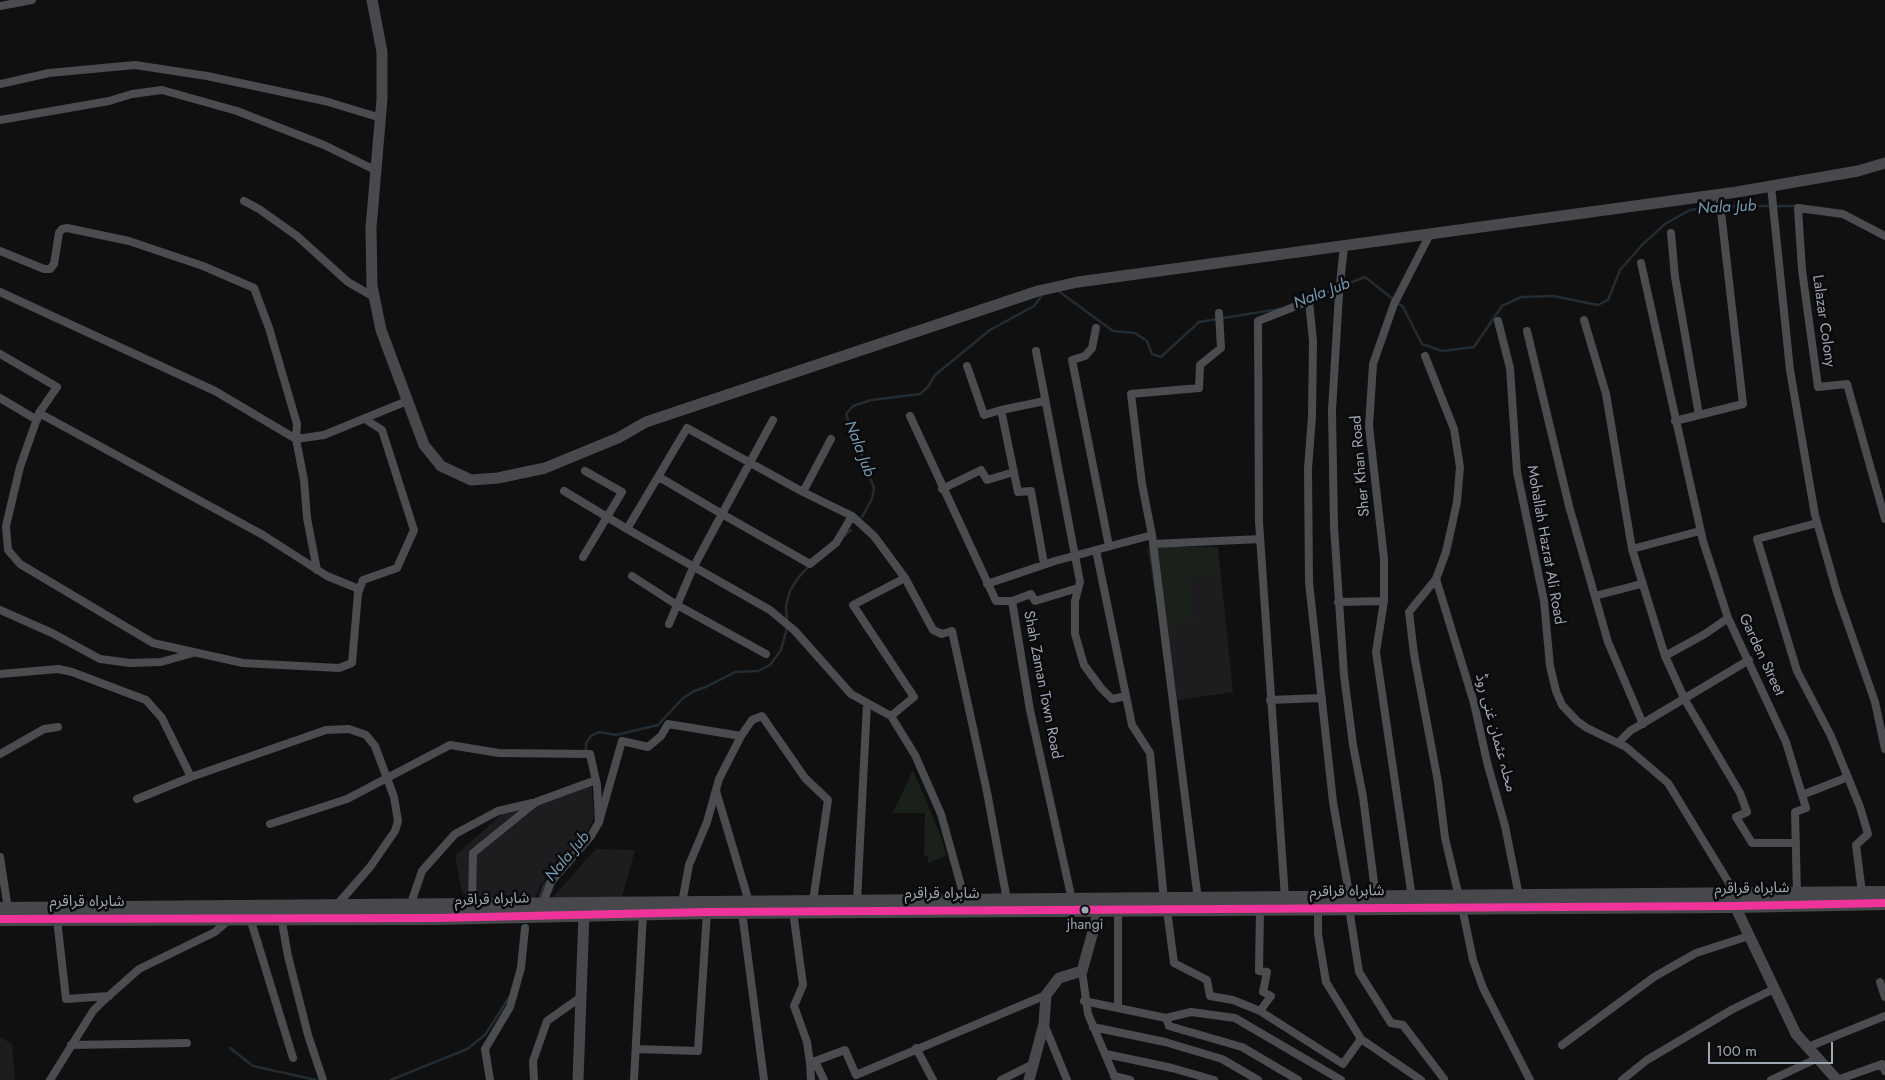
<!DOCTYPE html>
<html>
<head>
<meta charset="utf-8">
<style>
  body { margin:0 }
  #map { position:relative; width:1885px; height:1080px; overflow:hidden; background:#101010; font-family:Jost,sans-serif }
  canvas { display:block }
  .scale { position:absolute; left:1708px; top:1042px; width:125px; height:22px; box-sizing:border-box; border:2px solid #9fa7b3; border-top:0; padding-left:6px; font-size:15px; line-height:18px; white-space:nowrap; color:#9fa7b3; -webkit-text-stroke:4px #0a0a0c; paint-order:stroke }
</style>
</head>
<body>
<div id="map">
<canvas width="1885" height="1080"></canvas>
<div class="scale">100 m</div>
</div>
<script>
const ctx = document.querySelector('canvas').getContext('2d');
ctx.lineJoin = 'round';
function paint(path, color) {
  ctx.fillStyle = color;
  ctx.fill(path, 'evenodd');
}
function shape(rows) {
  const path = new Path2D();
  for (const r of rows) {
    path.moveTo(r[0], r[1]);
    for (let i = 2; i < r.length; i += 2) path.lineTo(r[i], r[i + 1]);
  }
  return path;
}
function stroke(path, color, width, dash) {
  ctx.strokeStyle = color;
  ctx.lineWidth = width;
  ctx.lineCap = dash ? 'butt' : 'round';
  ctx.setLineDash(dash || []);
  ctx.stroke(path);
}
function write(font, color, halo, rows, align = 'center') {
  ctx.font = font + ' Jost,"Noto Sans Arabic",sans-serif';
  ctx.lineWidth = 5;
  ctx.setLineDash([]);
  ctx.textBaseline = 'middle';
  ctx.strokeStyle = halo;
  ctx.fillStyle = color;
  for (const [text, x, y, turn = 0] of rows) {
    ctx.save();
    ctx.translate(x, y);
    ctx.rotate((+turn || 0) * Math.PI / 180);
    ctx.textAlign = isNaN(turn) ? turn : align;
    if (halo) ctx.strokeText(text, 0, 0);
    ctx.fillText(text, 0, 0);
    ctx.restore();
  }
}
paint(shape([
  [1147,547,1218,547,1233,692,1173,701],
  [591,780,594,817,585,836,540,885,535,898,471,900,462,893,455,856,506,810],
  [596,849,635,850,622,897,553,897],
  [0,1037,12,1044,15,1080,0,1080]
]), '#1d1d1f');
paint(shape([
  [1147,547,1218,547,1220,573,1188,578,1194,619,1161,624],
  [913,770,942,839,946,856,928,863,928,856,924,856,925,813,893,813]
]), '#1a201a');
stroke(shape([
  [1057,290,1113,331,1135,333,1147,341,1152,354,1161,357,1199,322,1279,309],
  [1310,299,1365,277,1403,307,1422,344,1442,351,1474,347,1502,306,1521,297,1553,296,1598,305,1608,300,1620,270,1643,244,1665,224,1690,210,1718,206,1798,206],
  [862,517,872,499,874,488,846,414,853,406,871,400,920,394,928,387,935,375,990,330,1034,306,1043,294],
  [843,537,851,530],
  [787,622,786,605,790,591,798,578,810,565],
  [586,753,586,743,591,736,599,732,616,735,658,725,682,699,694,691,706,687,735,672,758,671,770,665,781,650,787,628],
  [540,896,544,885,568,857],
  [230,1048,253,1066,316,1080],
  [391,1080,467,1049,485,1035,510,996]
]), '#232c32', 2.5);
stroke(shape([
  [0,6,32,0],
  [0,84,49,73,135,65,207,76,325,101,381,118],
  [0,120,109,101,132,94,162,90,237,111,324,145,377,171],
  [1771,186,1790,370,1815,515,1837,593,1875,702,1885,749],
  [244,201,259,209,297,236,348,282,374,297],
  [1671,233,1675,277,1699,415,1675,421],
  [1885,236,1843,214,1798,208,1802,270,1818,387,1847,384,1885,519],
  [1344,246,1339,294,1332,410,1334,527,1344,675,1353,745,1363,797,1376,898],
  [0,251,44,269,50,269,54,264,59,233,62,229,67,228,129,241,203,266,254,288,269,328,297,424,296,439,304,480,307,518,317,570],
  [1641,263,1703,541,1728,618,1786,742,1806,808,1795,812,1797,894],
  [0,292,215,391,296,439,324,435,407,401],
  [1584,320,1606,394,1632,549,1665,656,1685,700,1740,793,1747,812,1736,817,1752,843,1796,843],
  [1498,321,1510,368,1517,472,1544,601,1550,666,1556,691,1562,705,1577,721,1587,728,1626,747,1668,783,1729,883,1732,895],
  [1096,328,1092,348,1085,356,1072,360,1109,546],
  [1527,331,1569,506,1608,642,1643,724],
  [1036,351,1080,582,1075,601,1075,634,1084,665,1101,688,1112,699,1126,696],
  [0,354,57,387,39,413,20,467,6,526,8,550,20,564,153,643,243,663,339,668,352,663,358,593,363,580,397,568,414,530,382,430,365,419],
  [1425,356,1454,429,1460,467,1457,502,1446,552,1436,579,1409,612,1414,654,1438,782,1445,838,1459,897],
  [967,366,984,415,1001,410,1018,492,1031,491,1044,564],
  [0,398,37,420],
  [1001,410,1045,401],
  [39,413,263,535,327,576,359,589],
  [1699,415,1743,404,1719,194],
  [910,416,996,601,1012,601,1030,710,1072,900],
  [659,477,722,514,773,420],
  [942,489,981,470,987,480,1014,472],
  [564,491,627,529,687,428,803,492,852,516,874,536,905,578,933,630,942,634,952,631,987,792,1007,900],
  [803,492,831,439],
  [1817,523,1757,539,1797,671,1831,736,1860,807,1868,834,1856,845,1862,893],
  [627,529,770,610,795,631,851,694,891,716],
  [1152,535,1142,484,1131,394,1199,388,1200,365,1221,348,1219,313],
  [1153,544,1260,539],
  [1632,549,1700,531],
  [1096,550,1132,725,1150,753,1164,900],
  [583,557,622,492,585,471],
  [632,576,677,605,766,654],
  [905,578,853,605,914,697,891,716,915,755,941,814,965,900],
  [1436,579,1474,703,1487,762,1505,826,1519,896],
  [987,584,1055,561,1152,535,1198,900],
  [1595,596,1641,584],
  [1012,601,1031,594,1035,601,1078,588],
  [1384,601,1376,652,1412,898],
  [1338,602,1384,601,1384,559,1369,426,1373,364,1394,304,1430,234],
  [0,610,52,633,100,659,130,663,161,662,193,653],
  [669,624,692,570,722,514,810,564,836,543,852,516],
  [1665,656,1705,634,1728,618],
  [0,674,58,669,72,672,146,700,162,718,191,777,326,730,349,729,366,735,375,746,394,797,398,821,395,831,370,867,336,906],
  [1270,700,1322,698],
  [1618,743,1630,731,1749,660],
  [0,754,44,729,58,727],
  [716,791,749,902],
  [1802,795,1848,777],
  [137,799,191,777],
  [270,824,347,799,450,745,499,753,590,754,597,785,599,822],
  [0,857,8,909],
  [1285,898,1259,522,1258,321,1309,301,1313,341,1312,417,1308,468,1309,582,1333,802,1350,899],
  [857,901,867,703],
  [682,903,689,865,707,822,719,779,741,736,752,720,762,716,805,778,828,800,813,901],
  [472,905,473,853,536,802,596,780],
  [542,905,551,882,591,836,599,822,622,741,648,747,661,736,668,724,741,736],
  [410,906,422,871,455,834,498,811,532,803],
  [1462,907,1473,960,1483,988,1530,1080],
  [1349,908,1359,972,1391,1023,1403,1025,1444,1079],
  [1260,909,1259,971,1267,972,1263,992,1271,996,1260,1011],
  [1318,909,1318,934,1326,982,1361,1039],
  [1167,910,1174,963,1207,980,1210,996,1233,1000,1260,1011,1343,1064,1361,1039,1421,1080],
  [793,911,803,985,794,1006,807,1042,810,1063,845,1050,856,1075,1046,995],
  [742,912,764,1080],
  [281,917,288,956,308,1035,323,1080],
  [250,918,293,1058],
  [57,919,66,999,109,996],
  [1082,971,1088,1014,1116,1080],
  [1880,982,1885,997],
  [1084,1001,1166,1018,1169,1026,1242,1047,1298,1080],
  [1118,1008,1118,910],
  [1166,1018,1191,1012,1235,1018,1341,1080],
  [1044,1024,1067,1080],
  [1093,1027,1165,1042,1222,1059,1258,1080],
  [71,1045,187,1043],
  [1562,1045,1654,977,1696,953,1749,936],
  [1808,1047,1885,1016],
  [916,1048,933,1080],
  [636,1049,698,1051,707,912],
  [1106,1054,1172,1068,1214,1080],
  [815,1061,824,1080],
  [810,1063,811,1080],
  [1114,1076,1130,1080],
  [50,1080,93,1011,103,1001,139,969,215,932,230,919],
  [490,1080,485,1049,510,1007,521,968,525,928],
  [534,1080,533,1061,547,1021,581,997],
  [634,1080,643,913],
  [1001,1080,1035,1063],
  [1622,1080,1647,1060,1733,1009,1774,989],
  [1771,1080,1818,1058],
  [1837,1080,1882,1064,1885,1071]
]), '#4a4c50', 8);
stroke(shape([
  [372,0,382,52,382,99,371,228,372,286,381,330,424,445,441,466,471,480,498,478,545,468,618,438,646,422,1038,291,1078,282,1737,192,1858,171,1885,163],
  [1735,906,1796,1034,1837,1080],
  [578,1080,584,914],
  [1029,1080,1044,1024,1046,995,1059,978,1082,971,1099,910]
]), '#48494d', 11);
stroke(shape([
  [0,909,1885,893],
  [0,919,435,918,707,912,1735,906,1885,903]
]), '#47484b', 14);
stroke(shape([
  [0,919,435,918,707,912,1735,906,1885,903]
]), '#ef339a', 8);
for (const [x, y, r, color] of [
  [1085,910,4.5,"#9fa7b3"]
]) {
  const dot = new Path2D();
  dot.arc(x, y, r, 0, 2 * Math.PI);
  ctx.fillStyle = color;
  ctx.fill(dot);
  stroke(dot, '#0a0a0c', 2);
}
write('14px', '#9fa7b3', '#0a0a0c', [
  ["jhangi",1085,926]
]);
write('15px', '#9fa7b3', '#0a0a0c', [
  ["Lalazar Colony",1823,321,82],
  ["Sher Khan Road",1361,466,-95],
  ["Mohallah Hazrat Ali Road",1545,545,80],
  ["Garden Street",1761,655,65],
  ["Shah Zaman Town Road",1042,685,79],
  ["محلہ عثمان غنی روڈ",1495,733,75],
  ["شاہراہ قراقرم",1752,889,-1],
  ["شاہراہ قراقرم",1347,892,-1],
  ["شاہراہ قراقرم",942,894],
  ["شاہراہ قراقرم",492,900,-2],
  ["شاہراہ قراقرم",87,902]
]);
write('italic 16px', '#739ab1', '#0a0a0c', [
  ["Nala Jub",1727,208,-3],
  ["Nala Jub",1322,294,-21],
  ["Nala Jub",859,449,69],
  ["Nala Jub",568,857,-50]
]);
</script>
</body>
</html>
